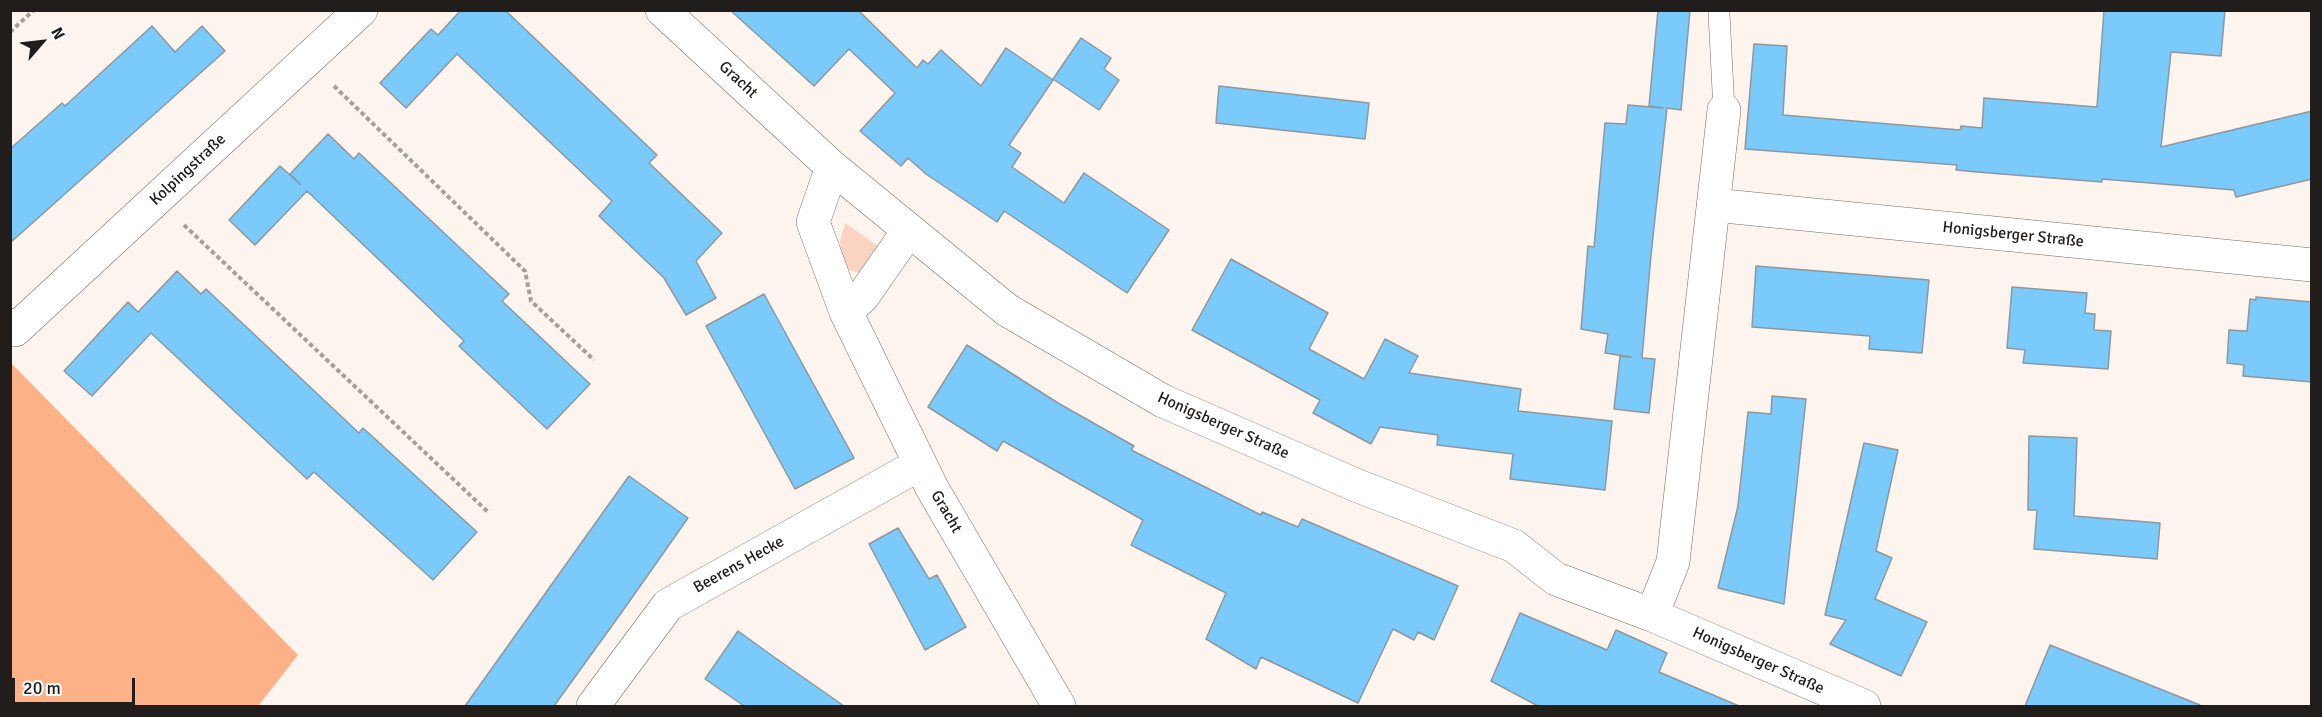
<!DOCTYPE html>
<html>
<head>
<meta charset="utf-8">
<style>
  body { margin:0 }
  #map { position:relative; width:2322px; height:717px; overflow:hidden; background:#fef4ee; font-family:Signika,sans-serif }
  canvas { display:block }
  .frame { position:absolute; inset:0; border:12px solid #211d1b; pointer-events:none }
  .north { position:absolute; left:12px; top:12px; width:60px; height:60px; -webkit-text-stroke:4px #fff; paint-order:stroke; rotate:62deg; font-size:16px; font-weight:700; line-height:24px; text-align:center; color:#211d1b }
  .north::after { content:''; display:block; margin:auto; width:21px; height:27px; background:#211d1b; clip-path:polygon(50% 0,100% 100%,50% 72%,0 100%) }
  .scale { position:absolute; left:12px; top:678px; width:123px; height:27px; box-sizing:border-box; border:3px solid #211d1b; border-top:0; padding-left:8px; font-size:18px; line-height:21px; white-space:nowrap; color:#211d1b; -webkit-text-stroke:4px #fff; paint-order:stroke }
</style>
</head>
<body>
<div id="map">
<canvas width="2322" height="717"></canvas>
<div class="frame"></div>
<div class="north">N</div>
<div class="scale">20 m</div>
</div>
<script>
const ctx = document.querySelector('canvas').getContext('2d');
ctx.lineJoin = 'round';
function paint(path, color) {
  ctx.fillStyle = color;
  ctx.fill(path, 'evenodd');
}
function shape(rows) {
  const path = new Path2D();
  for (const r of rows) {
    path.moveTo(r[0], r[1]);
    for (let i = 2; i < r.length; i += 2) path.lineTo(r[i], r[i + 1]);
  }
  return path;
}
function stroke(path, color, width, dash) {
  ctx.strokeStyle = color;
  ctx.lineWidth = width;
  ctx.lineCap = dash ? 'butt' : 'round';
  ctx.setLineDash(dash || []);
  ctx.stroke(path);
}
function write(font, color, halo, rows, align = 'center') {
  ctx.font = font + ' Signika,sans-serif';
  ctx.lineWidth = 4.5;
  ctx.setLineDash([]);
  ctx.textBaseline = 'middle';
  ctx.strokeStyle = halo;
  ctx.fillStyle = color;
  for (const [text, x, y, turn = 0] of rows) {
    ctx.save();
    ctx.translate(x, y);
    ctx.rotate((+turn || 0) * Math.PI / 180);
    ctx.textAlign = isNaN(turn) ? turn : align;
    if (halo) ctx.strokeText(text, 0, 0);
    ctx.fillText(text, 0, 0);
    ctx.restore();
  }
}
paint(shape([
  [845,223,884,250,865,269,858,273,847,269,842,261,840,241]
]), '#fad4c0');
paint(shape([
  [10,362,298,655,258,706,11,706]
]), '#fdb187');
const building = shape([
  [461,10,505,10,657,155,649,163,722,233,696,261,716,298,686,315,664,278,599,216,612,201,457,54,406,108,380,83,431,29,438,35,461,10],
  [730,10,858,10,917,68,923,60,928,64,941,50,981,86,1006,48,1053,80,1009,145,1021,153,1012,167,1064,203,1084,173,1169,230,1127,293,1004,211,997,222,926,174,908,158,901,166,860,131,895,93,849,49,814,86,730,10],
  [1658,10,1690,10,1681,110,1667,108,1651,255,1642,358,1655,359,1649,413,1614,409,1620,356,1631,357,1605,353,1608,334,1581,329,1588,246,1594,247,1605,123,1626,124,1628,105,1663,108,1649,106,1658,10],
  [2104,10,2225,10,2221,56,2171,52,2161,147,2312,111,2312,179,2236,197,2234,190,2102,179,2102,182,1977,172,1956,170,1957,165,1745,149,1754,44,1787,46,1783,115,1960,130,1961,126,1982,128,1984,98,2097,107,2104,10],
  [152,26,175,52,202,26,225,51,10,243,10,149,62,103,65,106,152,26],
  [1081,38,1111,58,1104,69,1119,80,1099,110,1053,79,1081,38],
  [1219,86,1369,103,1365,139,1216,123,1219,86],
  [328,134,354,159,359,153,509,294,502,301,590,384,547,429,459,346,464,341,307,191,255,245,229,220,280,166,301,185,290,174,328,134],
  [1231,259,1328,313,1309,349,1364,379,1385,339,1418,356,1409,373,1521,389,1518,411,1612,421,1605,490,1510,479,1513,454,1437,445,1438,435,1380,427,1371,444,1313,413,1320,400,1192,330,1231,259],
  [1756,266,1929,280,1922,353,1869,349,1870,336,1752,327,1756,266],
  [177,271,201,294,206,289,359,433,363,428,477,532,433,580,314,472,307,479,151,333,92,396,64,371,128,302,138,312,177,271],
  [2012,287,2087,293,2085,313,2095,314,2094,330,2111,331,2108,369,2023,363,2025,350,2007,348,2012,287],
  [764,294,854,458,795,489,706,326,764,294],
  [2256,297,2312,302,2312,382,2243,376,2244,365,2227,363,2229,330,2247,331,2250,299,2256,300,2256,297],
  [967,345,1058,403,1134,446,1131,450,1261,515,1262,512,1298,527,1302,519,1458,586,1434,640,1418,632,1414,640,1393,629,1358,703,1261,657,1256,669,1206,639,1226,593,1131,545,1143,520,1003,441,997,451,928,407,967,345],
  [1772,396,1806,399,1784,604,1718,588,1738,506,1748,412,1771,414,1772,396],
  [2029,436,2077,438,2074,516,2160,523,2157,559,2034,549,2037,510,2028,510,2029,436],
  [1864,443,1898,450,1876,551,1892,558,1875,599,1927,622,1901,676,1830,644,1846,620,1825,615,1864,443],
  [629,476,688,518,624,609,554,706,465,706,629,476],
  [898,528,929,579,937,575,966,627,925,650,869,544,898,528],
  [1520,613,1607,650,1616,630,1667,653,1659,672,1739,706,1538,706,1491,681,1520,613],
  [738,631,774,657,844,706,744,706,705,679,738,631],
  [2050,645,2200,705,2199,706,2025,706,2050,645]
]);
paint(building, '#7acafb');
stroke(building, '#8e979d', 1.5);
const lane = shape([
  [1719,14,1724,110]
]);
const street = shape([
  [662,10,832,167,1007,310,1163,401,1358,486,1514,546,1556,579,1652,615,1864,706],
  [832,167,813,222,846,312,932,488,1059,706],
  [1714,205,2312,265],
  [846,312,863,296,909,230],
  [10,325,15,330,361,10],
  [1652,615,1673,562,1724,110],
  [593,706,668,605,920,464]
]);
stroke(lane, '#766d68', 22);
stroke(street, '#766d68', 34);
stroke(shape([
  [10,32,34,10],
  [334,86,525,271,531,301,594,360],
  [184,225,489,513]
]), '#a69e9a', 4, [4.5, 3]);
stroke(lane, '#fff', 21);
stroke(street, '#fff', 33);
write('16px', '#211d1b', '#fff', [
  ["Gracht",738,80,43],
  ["Kolpingstraße",188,170,-43],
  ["Honigsberger Straße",2013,235,6],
  ["Honigsberger Straße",1223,426,24],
  ["Gracht",946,512,60],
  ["Beerens Hecke",739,565,-29],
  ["Honigsberger Straße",1758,661,24]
]);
</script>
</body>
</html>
